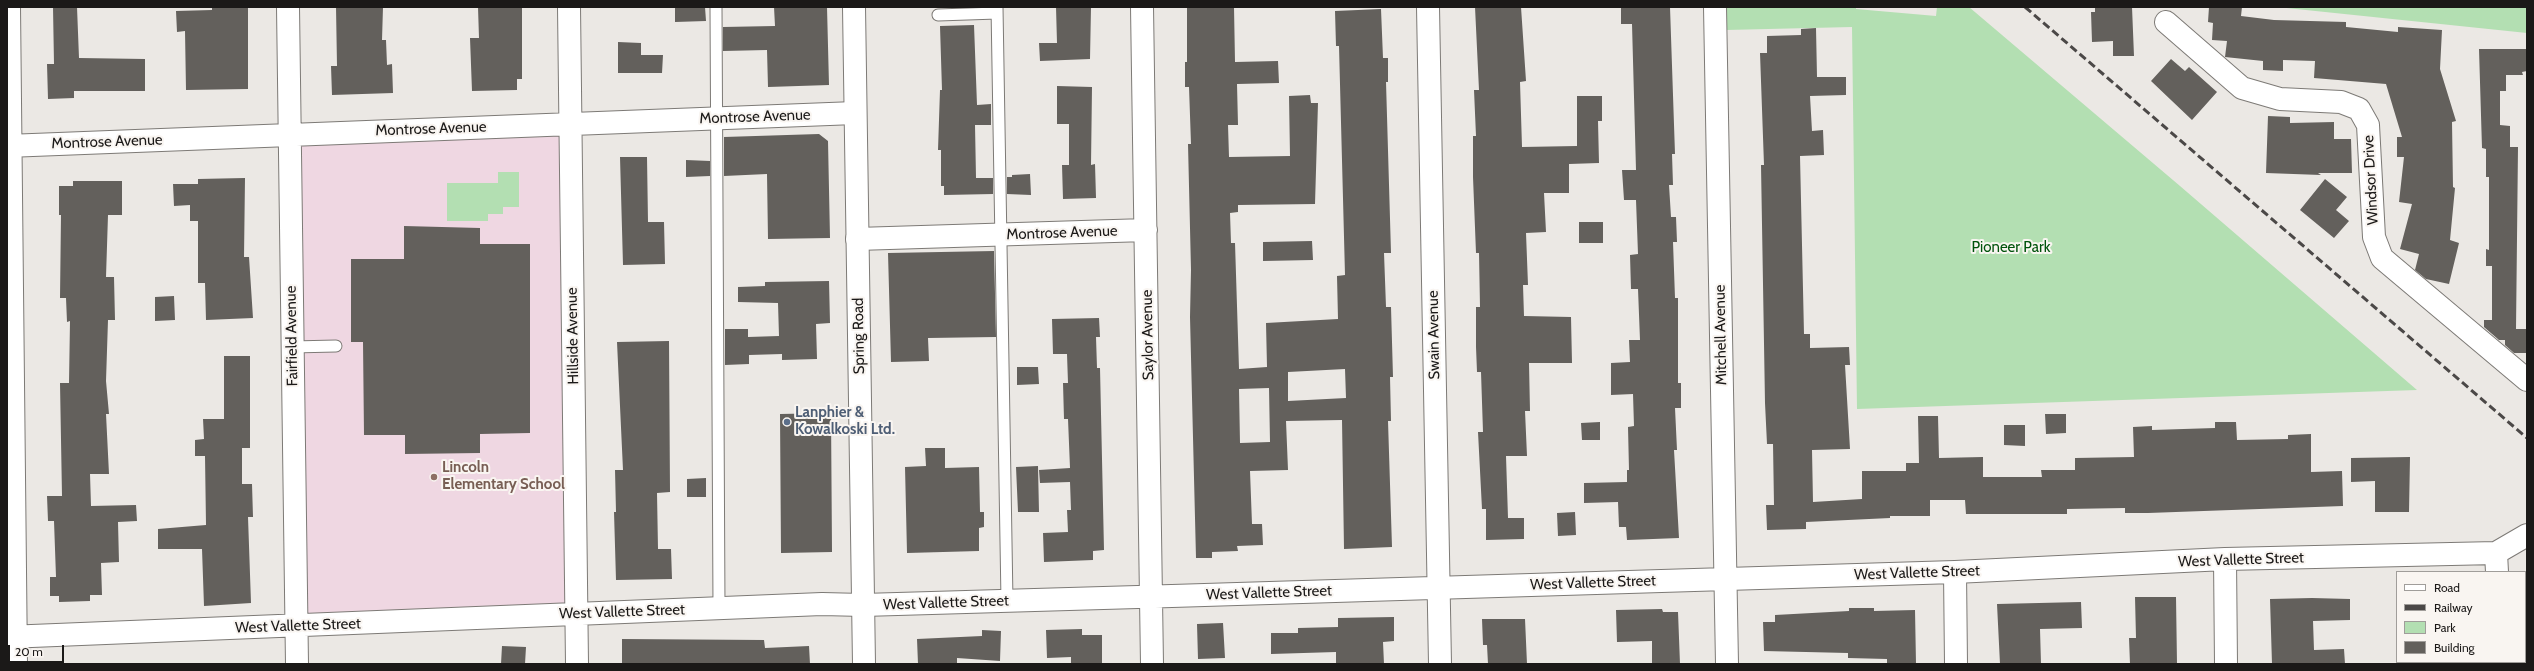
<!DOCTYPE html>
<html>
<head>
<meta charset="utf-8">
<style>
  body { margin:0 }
  #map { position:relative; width:2534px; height:671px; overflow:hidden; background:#ebe8e4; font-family:Cabin,sans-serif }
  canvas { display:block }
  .frame { position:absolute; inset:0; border:8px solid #1b1918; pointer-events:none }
  .legend { position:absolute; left:2396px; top:571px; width:130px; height:92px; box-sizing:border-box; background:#f9f5f1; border:1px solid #a09d9a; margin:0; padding:5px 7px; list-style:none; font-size:12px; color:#1b1918 }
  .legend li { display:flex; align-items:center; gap:8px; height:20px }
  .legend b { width:20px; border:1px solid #a09d9a }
  .scale { position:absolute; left:8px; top:645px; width:56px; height:18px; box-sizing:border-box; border:2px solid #1b1918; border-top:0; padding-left:5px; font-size:12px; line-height:14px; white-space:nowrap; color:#1b1918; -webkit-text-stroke:3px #f9f5f1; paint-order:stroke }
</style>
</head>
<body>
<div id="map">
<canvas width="2534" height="671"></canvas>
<div class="frame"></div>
<ul class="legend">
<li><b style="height:5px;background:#fff"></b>Road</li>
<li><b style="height:5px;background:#4b4847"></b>Railway</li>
<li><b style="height:11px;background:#b3dfb2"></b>Park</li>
<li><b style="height:11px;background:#63605c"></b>Building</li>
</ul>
<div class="scale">20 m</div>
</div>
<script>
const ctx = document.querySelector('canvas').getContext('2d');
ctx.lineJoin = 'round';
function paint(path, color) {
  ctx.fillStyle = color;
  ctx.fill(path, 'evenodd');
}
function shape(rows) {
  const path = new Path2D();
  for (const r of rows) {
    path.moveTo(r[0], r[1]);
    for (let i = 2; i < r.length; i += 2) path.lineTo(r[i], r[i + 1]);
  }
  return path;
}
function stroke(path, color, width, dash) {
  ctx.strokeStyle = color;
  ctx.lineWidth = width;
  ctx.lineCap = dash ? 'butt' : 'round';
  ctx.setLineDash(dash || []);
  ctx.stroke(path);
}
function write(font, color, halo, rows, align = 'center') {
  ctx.font = font + ' Cabin,sans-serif';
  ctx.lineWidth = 4;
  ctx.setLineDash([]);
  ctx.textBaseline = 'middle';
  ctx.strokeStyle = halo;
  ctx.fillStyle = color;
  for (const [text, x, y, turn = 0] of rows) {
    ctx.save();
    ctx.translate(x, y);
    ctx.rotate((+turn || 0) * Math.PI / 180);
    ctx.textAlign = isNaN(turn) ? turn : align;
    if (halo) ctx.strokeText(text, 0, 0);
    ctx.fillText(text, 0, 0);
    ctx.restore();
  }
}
paint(shape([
  [563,130,568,607,302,617,296,141]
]), '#efd7e2');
paint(shape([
  [1725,7,1856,7,1856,9,1936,16,1937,7,1969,7,2180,186,2417,390,1857,409,1852,27,1726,30],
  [2277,7,2527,7,2527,33],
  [498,172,519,172,519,207,503,207,503,214,488,214,488,221,447,221,447,183,498,183]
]), '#b3dfb2');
paint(shape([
  [53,7,77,7,79,58,145,59,145,91,74,91,74,98,48,99,47,64,54,64],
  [212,7,248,7,248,89,186,90,185,31,177,32,176,11,212,10],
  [336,7,383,7,382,40,386,40,387,65,392,64,393,93,332,95,331,66,337,66],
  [478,7,522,7,522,79,517,79,517,90,472,91,470,38,479,38],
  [675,7,705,7,706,21,675,22],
  [774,7,827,7,829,85,768,87,767,50,723,51,723,27,775,26],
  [1056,7,1091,7,1090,59,1040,61,1039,43,1057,43],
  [1187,7,1234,7,1235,62,1278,61,1279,83,1237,84,1238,125,1228,125,1229,157,1290,156,1289,96,1310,95,1311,103,1318,103,1315,204,1238,205,1238,212,1230,213,1231,243,1235,243,1239,369,1267,367,1266,323,1338,319,1337,276,1345,275,1339,46,1336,46,1335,11,1381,9,1383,58,1388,58,1388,82,1386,82,1391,253,1384,253,1386,307,1391,307,1393,377,1390,377,1391,421,1388,421,1392,547,1344,549,1342,420,1286,421,1288,470,1250,471,1252,524,1262,524,1263,545,1237,546,1238,551,1212,552,1212,558,1196,558,1190,317,1191,270,1188,144,1191,144,1189,87,1185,87,1185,62,1187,62],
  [1345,369,1346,398,1288,401,1288,372],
  [1269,388,1270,442,1240,443,1239,389],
  [1475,7,1521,7,1526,81,1520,82,1522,147,1577,146,1577,96,1602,96,1602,121,1598,121,1599,163,1569,164,1569,193,1544,193,1546,232,1526,233,1528,285,1523,285,1524,316,1571,317,1572,363,1529,363,1530,411,1525,411,1527,456,1506,456,1508,518,1524,518,1524,539,1486,540,1486,509,1482,509,1478,432,1483,432,1481,372,1477,372,1476,347,1476,307,1480,307,1479,253,1476,253,1473,177,1473,136,1476,136,1474,90,1479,90],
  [1621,7,1670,7,1675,154,1672,154,1673,185,1669,185,1671,217,1676,217,1677,242,1673,242,1675,298,1678,298,1678,383,1681,383,1681,408,1675,408,1677,450,1674,450,1679,538,1627,540,1626,527,1619,527,1618,502,1584,503,1584,483,1627,482,1627,470,1629,470,1628,427,1634,426,1633,394,1611,395,1611,363,1630,362,1629,340,1640,340,1638,289,1631,289,1630,255,1638,254,1636,200,1624,200,1622,170,1636,170,1632,24,1621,24],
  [2095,7,2132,7,2134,56,2113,56,2113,41,2092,42,2091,12,2095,12],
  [2209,7,2242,7,2241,16,2274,20,2346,22,2346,27,2398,32,2398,27,2442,30,2440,69,2456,121,2452,122,2453,187,2455,188,2450,240,2459,243,2449,284,2426,279,2415,270,2419,254,2400,249,2412,204,2399,202,2404,157,2397,157,2397,137,2402,137,2386,84,2314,78,2315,61,2283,60,2283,71,2263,70,2263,61,2225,57,2227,41,2212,40,2213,23,2208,22],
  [974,25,977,105,991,104,991,125,975,125,976,178,993,178,993,194,944,195,944,186,941,186,941,150,938,150,940,90,942,90,940,26],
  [1816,28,1817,77,1846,77,1846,95,1810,96,1812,131,1823,130,1824,155,1800,156,1804,334,1810,334,1810,348,1849,347,1850,365,1845,365,1850,449,1812,450,1813,502,1862,499,1862,471,1906,471,1906,463,1919,463,1918,416,1938,416,1939,458,1983,457,1983,477,2042,477,2041,470,2075,470,2075,458,2134,457,2133,427,2152,426,2152,430,2215,428,2215,422,2236,422,2237,440,2288,439,2288,435,2311,434,2311,472,2342,471,2343,506,2148,513,2125,513,2125,508,2067,509,2067,514,1966,514,1965,500,1930,500,1930,516,1890,516,1890,518,1806,522,1806,529,1767,530,1766,505,1774,505,1773,444,1767,444,1765,403,1761,165,1764,165,1760,53,1767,53,1767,36,1801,35,1801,29],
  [618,42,641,43,641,55,663,55,662,73,618,73],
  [2479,49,2527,49,2527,71,2522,72,2523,75,2506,75,2506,91,2500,91,2500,125,2510,126,2510,147,2518,147,2516,329,2527,329,2527,353,2514,353,2505,345,2505,340,2499,340,2484,327,2484,320,2492,320,2492,266,2486,266,2486,249,2489,250,2489,177,2486,177,2486,149,2482,148],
  [2171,59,2185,71,2189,67,2217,92,2192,120,2151,81],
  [1057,86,1092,87,1091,165,1095,164,1096,198,1063,199,1062,165,1069,165,1069,124,1057,124],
  [2268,116,2290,117,2290,123,2334,122,2334,139,2351,139,2352,173,2318,173,2321,175,2266,173],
  [819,134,828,141,830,238,768,239,767,174,724,176,724,137],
  [620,157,647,157,648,222,664,222,665,264,623,265],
  [686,160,710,161,710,176,686,177],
  [1030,174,1031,195,1007,194,1007,177,1012,177,1012,175],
  [245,178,244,257,249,257,253,318,206,320,205,283,198,283,198,221,190,221,190,205,174,206,173,184,198,184,198,179],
  [2325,179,2347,197,2336,210,2349,221,2334,238,2300,210],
  [73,181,122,181,122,215,108,215,106,277,114,277,115,320,108,320,106,381,109,414,106,414,109,474,90,474,91,506,136,505,137,521,118,522,119,562,101,563,102,595,90,595,90,601,59,602,59,596,50,596,50,577,56,577,54,521,48,521,47,496,62,496,60,383,69,383,70,321,67,322,66,298,60,298,61,215,59,215,59,186,73,186],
  [1579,222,1603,222,1603,243,1579,243],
  [404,226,480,228,480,244,530,244,530,433,480,434,480,453,405,454,405,435,364,435,363,342,351,342,351,259,404,259],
  [1312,241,1313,260,1263,261,1263,242],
  [994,251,996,337,928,338,929,361,891,362,888,253],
  [829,281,830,323,816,324,817,359,782,360,782,354,749,355,749,364,725,365,725,329,748,329,748,337,779,336,778,303,738,302,738,287,765,286,765,282],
  [174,296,175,320,155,321,155,297],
  [1099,318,1100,337,1096,337,1097,368,1100,368,1104,550,1093,551,1093,560,1044,562,1043,533,1068,532,1067,510,1071,510,1070,482,1040,483,1039,470,1070,468,1068,419,1064,419,1063,383,1068,383,1067,354,1053,354,1052,319],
  [669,341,670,492,657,493,658,549,671,549,672,579,616,580,614,512,616,512,615,470,623,470,617,342],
  [224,356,250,356,250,448,242,448,242,484,252,484,253,517,248,517,251,603,204,606,202,549,158,549,158,529,206,525,205,456,195,456,195,440,204,439,203,419,224,419],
  [1017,367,1038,367,1039,384,1017,385],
  [831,413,832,552,781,553,780,414],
  [2045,414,2066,414,2066,433,2046,434],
  [1600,422,1600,440,1582,440,1581,423],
  [2004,425,2025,425,2025,446,2004,445],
  [925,448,945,448,945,468,979,467,980,512,984,512,984,527,979,528,979,551,907,553,905,467,926,466],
  [2410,457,2409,512,2375,512,2375,481,2351,482,2351,458],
  [1038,466,1039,512,1018,512,1016,467],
  [706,478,706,497,687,497,687,479],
  [1575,512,1576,535,1558,536,1557,513],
  [2135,597,2176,597,2177,664,2130,664,2129,638,2136,638],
  [2312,598,2350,599,2350,620,2313,621,2314,650,2344,649,2345,664,2272,664,2270,599],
  [2081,602,2082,628,2040,629,2041,664,2000,664,1997,604],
  [1849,608,1874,608,1874,611,1915,610,1916,664,1887,664,1887,659,1848,658,1848,653,1764,651,1763,622,1775,622,1775,615,1849,611],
  [1662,609,1663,612,1678,612,1680,664,1652,664,1652,641,1617,642,1616,610],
  [1394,617,1394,641,1383,642,1384,664,1336,664,1336,652,1271,654,1271,633,1298,633,1298,628,1338,627,1338,618],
  [1482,619,1525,619,1527,664,1488,664,1487,645,1483,645],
  [1223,623,1225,658,1198,659,1197,624],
  [1082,629,1082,635,1102,635,1102,663,1071,664,1071,657,1047,658,1046,630],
  [982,630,1001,631,1000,661,957,658,957,664,918,664,917,639,982,636],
  [622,639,764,640,765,648,809,646,810,664,622,664],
  [502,646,526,647,525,664,501,664]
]), '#63605c');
const service = shape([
  [716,7,719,608],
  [997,7,1007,601],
  [938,15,997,13],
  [292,347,336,346]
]);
const minor = shape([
  [9,7,16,664],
  [288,7,297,664],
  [569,7,577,664],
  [1142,7,1152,664],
  [1428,7,1440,664],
  [1715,7,1727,664],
  [2166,22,2242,88,2280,99,2341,102,2359,109,2368,125,2374,237,2382,258,2527,380],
  [7,146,855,113],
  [857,239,1146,230],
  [2496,553,2497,572],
  [2225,559,2226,664],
  [1955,572,1956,664],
  [7,637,822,604,863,605,1172,596,1955,572,2225,559,2496,553,2527,535],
  [2498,662,2498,664]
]);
const tertiary = shape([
  [854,7,864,664]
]);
stroke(service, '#7d7a76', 13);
stroke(minor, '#7d7a76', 24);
stroke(tertiary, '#7d7a76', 24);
stroke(service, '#fff', 11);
stroke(minor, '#fff', 22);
stroke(tertiary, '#fff', 22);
stroke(shape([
  [2025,7,2527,438]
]), '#4b4847', 3, [8, 4]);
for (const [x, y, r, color] of [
  [787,422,4,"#5c6f8a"],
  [434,477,4,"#8d6e63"]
]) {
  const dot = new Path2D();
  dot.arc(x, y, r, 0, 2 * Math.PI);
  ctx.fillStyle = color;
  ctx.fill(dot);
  stroke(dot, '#f9f5f1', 1.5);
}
write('15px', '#1b1918', '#f9f5f1', [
  ["Montrose Avenue",755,117,-2],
  ["Montrose Avenue",431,129,-2],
  ["Montrose Avenue",107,142,-2],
  ["Windsor Drive",2371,180,-93],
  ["Montrose Avenue",1062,233,-2],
  ["Saylor Avenue",1148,335,-91],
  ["Swain Avenue",1434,335,-91],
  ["Mitchell Avenue",1721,335,-91],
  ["Fairfield Avenue",292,336,-91],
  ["Hillside Avenue",573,336,-91],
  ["Spring Road",859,336,-91],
  ["West Vallette Street",2241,560,-2],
  ["West Vallette Street",1917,573,-2],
  ["West Vallette Street",1593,583,-2],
  ["West Vallette Street",1269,593,-2],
  ["West Vallette Street",946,603,-2],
  ["West Vallette Street",622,612,-2],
  ["West Vallette Street",298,626,-2]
]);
write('15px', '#00530c', '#f9f5f1', [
  ["Pioneer Park",2011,248]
]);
write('bold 15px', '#4e5e75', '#f9f5f1', [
  ["Lanphier &",795,413],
  ["Kowalkoski Ltd.",795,430]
], 'left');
write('bold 15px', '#785e54', '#f9f5f1', [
  ["Lincoln",442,468],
  ["Elementary School",442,485]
], 'left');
</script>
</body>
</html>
